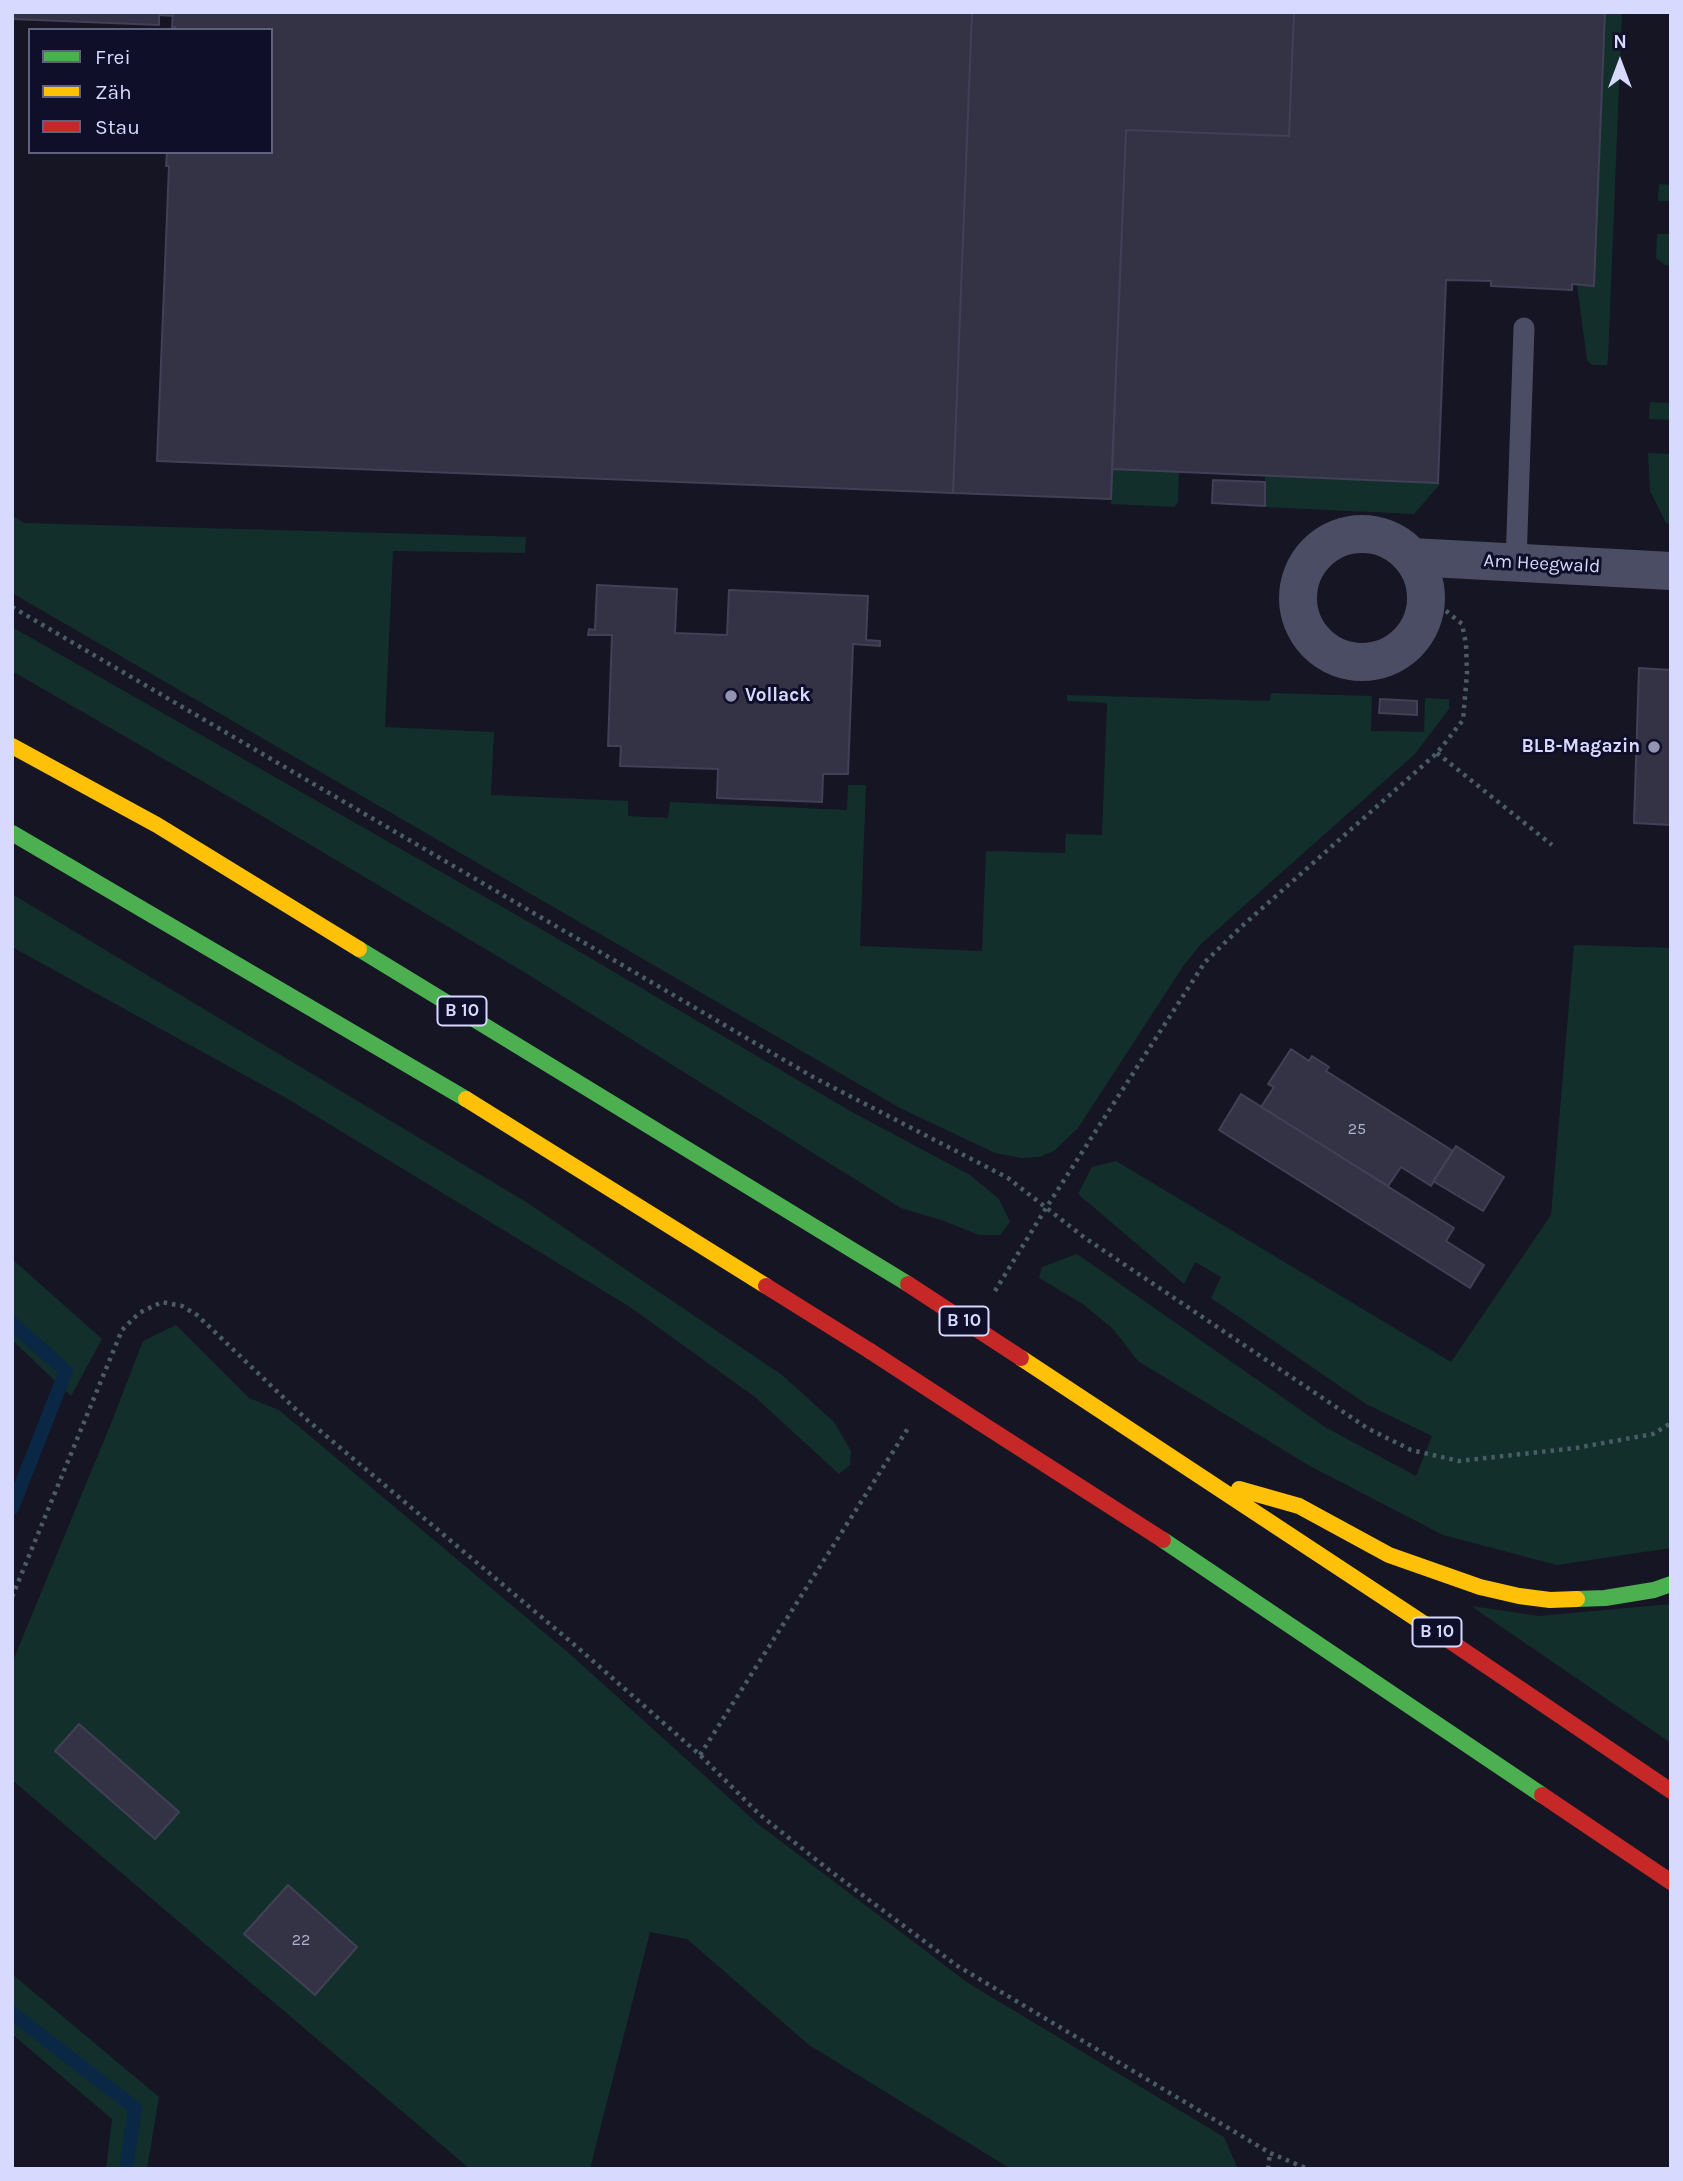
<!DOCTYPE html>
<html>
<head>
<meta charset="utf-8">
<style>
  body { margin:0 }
  #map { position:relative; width:1683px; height:2181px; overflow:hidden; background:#161523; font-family:Karla,sans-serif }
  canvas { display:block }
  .frame { position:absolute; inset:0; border:14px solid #d7d9ff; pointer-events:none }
  .legend { position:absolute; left:28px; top:28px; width:245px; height:126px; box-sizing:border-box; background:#100f29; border:2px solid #60607f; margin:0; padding:9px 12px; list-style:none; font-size:21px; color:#d7d9ff }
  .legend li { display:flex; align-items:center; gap:14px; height:35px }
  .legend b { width:35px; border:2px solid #60607f }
  .north { position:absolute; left:1585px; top:28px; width:70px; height:70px; -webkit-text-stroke:5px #100f29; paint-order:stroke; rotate:0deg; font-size:19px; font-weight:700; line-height:28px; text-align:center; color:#d7d9ff }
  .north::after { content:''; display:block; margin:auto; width:24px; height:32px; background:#d7d9ff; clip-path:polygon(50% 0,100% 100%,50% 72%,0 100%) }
</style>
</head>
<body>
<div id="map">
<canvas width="1683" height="2181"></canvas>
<div class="frame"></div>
<ul class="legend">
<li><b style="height:9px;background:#4caf50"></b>Frei</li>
<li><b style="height:9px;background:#ffc107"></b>Zäh</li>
<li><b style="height:9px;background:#c62828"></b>Stau</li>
</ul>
<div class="north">N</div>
</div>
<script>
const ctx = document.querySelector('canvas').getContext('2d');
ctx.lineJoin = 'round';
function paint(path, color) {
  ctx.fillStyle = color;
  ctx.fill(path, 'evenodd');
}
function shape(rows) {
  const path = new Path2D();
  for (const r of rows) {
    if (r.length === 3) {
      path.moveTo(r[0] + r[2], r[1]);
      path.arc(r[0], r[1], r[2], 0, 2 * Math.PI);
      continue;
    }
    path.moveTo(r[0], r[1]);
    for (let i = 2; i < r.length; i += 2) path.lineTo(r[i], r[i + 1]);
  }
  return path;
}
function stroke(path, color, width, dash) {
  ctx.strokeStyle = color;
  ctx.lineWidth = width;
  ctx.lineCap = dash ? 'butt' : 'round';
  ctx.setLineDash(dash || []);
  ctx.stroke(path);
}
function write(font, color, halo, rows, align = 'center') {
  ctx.font = font + ' Karla,sans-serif';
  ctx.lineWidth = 6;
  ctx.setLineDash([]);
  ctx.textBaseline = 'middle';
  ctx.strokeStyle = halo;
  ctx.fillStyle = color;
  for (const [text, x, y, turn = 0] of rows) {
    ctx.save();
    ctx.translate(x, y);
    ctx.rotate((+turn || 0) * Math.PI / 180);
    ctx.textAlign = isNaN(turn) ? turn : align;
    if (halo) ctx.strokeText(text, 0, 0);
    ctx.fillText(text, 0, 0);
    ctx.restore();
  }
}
paint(shape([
  [1605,12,1622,12,1608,359,1607,365,1592,365,1587,360,1577,285,1594,285],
  [1659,184,1671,185,1671,201,1658,201],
  [1657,234,1671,234,1671,266,1665,265,1656,258],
  [1650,402,1671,403,1671,420,1649,419],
  [1648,453,1671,454,1671,524,1666,523,1650,491],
  [1112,469,1179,472,1178,502,1174,507,1111,504],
  [1265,476,1438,483,1441,483,1414,514,1264,507],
  [12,515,24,523,526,537,525,553,393,551,385,727,494,732,491,795,628,801,628,816,668,818,670,802,847,810,848,785,866,785,860,946,982,951,986,851,1065,853,1066,834,1102,835,1107,703,1067,701,1067,695,1270,701,1271,693,1372,696,1371,731,1424,732,1425,698,1449,699,1449,709,1415,754,1201,944,1184,965,1078,1128,1054,1151,1039,1157,1022,1158,995,1153,900,1108,12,593],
  [12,627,541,929,852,1112,970,1175,999,1199,1010,1222,1000,1235,979,1235,944,1221,901,1208,524,972,252,810,12,671],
  [12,894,526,1202,782,1375,834,1422,851,1451,850,1465,839,1474,755,1397,630,1307,288,1099,12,947],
  [1574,945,1671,948,1671,1548,1557,1565,1443,1535,1308,1465,1138,1361,1113,1329,1083,1304,1039,1278,1042,1267,1077,1254,1325,1427,1416,1476,1432,1436,1366,1404,1211,1298,1221,1277,1195,1262,1184,1284,1078,1194,1092,1167,1116,1161,1451,1362,1551,1215],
  [12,1259,102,1339,71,1396,12,1340],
  [176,1325,249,1398,279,1410,571,1655,758,1824,968,1983,1224,2137,1238,2169,1011,2169,809,2045,687,1939,650,1932,590,2169,470,2169,12,1780,12,1663,112,1421,143,1341],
  [1671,1604,1671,1743,1471,1606,1539,1616],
  [12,1974,159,2097,147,2169,106,2169,112,2119,12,2034]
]), '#132f2b');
stroke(shape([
  [12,1323,66,1371,12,1508],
  [12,2013,135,2108,126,2169]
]), '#0a2845', 14);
const building = shape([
  [12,12,173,12,173,16,159,15,159,25,12,19,12,12],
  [173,12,972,12,953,493,157,461,169,166,166,166,167,152,271,152,271,30,175,30,175,27,172,27,173,12],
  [972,12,1294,12,1289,136,1126,130,1111,499,953,493,972,12],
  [1294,12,1605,12,1594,286,1572,284,1572,290,1491,286,1491,281,1446,280,1438,483,1112,469,1126,130,1289,136,1294,12],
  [1213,480,1265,482,1265,506,1212,503,1213,480],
  [597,585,677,589,675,633,727,635,729,590,868,596,866,640,880,641,880,646,853,644,848,774,823,774,822,802,717,798,718,769,620,766,621,746,608,746,612,635,588,635,589,629,595,630,597,585],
  [1639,668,1671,670,1671,825,1634,823,1639,668],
  [1380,699,1417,701,1417,715,1379,713,1380,699],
  [1291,1049,1309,1061,1312,1056,1329,1067,1326,1071,1453,1151,1431,1186,1401,1167,1388,1186,1261,1107,1274,1087,1268,1084,1291,1049],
  [1241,1094,1454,1228,1446,1241,1484,1265,1470,1288,1219,1130,1241,1094],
  [1456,1146,1504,1177,1483,1211,1433,1181,1456,1146],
  [79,1724,179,1812,155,1839,55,1751,79,1724],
  [288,1885,357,1947,315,1995,244,1934,288,1885]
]);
paint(building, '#343345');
stroke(building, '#414056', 2);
stroke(shape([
  [12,607,813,1077,1008,1178,1085,1238,1367,1428,1411,1450,1459,1461,1576,1448,1653,1434,1671,1423],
  [1437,753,1552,845],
  [995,1291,1046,1208,1205,962,1241,927,1437,753,1463,720,1467,673,1466,644,1462,624,1434,601],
  [12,1597,122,1330,139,1313,162,1302,182,1306,197,1315,306,1419,577,1647,700,1755,759,1814,829,1870,956,1965,1270,2153,1308,2169],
  [700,1755,910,1425],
  [1268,2169,1270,2153]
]), '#4a5c66', 4.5, [3.5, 5]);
stroke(shape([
  [1516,563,1524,328]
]), '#4a4d64', 21);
stroke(shape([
  [1362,598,64],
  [1412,557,1671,571]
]), '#4a4d64', 38);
stroke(shape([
  [12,833,466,1099],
  [359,949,908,1284],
  [1163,1540,1542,1795],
  [1577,1599,1605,1598,1654,1590,1671,1584]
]), '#4caf50', 16);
stroke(shape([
  [12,746,157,825,359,949],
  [466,1099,766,1286],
  [1021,1358,1435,1631],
  [1239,1489,1299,1506,1389,1555,1480,1587,1519,1596,1550,1600,1577,1599]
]), '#ffc107', 16);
stroke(shape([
  [766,1286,870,1351],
  [979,1422,1163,1540],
  [1435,1631,1671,1791],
  [1542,1795,1671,1882]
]), '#c62828', 16);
stroke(shape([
  [908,1284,1021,1358],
  [870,1351,979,1422]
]), '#c62828', 16);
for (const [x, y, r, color] of [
  [731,696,7,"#9394b2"],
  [1654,747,7,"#9394b2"]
]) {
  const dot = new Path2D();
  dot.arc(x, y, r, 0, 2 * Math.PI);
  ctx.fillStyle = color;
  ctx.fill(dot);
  stroke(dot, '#100f29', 2.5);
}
write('16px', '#aeb0d0', null, [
  ["25",1357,1129],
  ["22",301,1940]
]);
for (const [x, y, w] of [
  [462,1011,49],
  [964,1321,49],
  [1437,1632,49]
]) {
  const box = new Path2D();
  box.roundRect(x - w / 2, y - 14.5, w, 29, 5);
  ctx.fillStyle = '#100f29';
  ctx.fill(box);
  stroke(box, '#d7d9ff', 2);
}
write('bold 18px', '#d7d9ff', null, [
  ["B 10",462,1011],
  ["B 10",964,1321],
  ["B 10",1437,1632]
]);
write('19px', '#d7d9ff', '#100f29', [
  ["Am Heegwald",1542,564,3]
]);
write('bold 19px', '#d7d9ff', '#100f29', [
  ["Vollack",745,696],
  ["BLB-Magazin",1640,747,"right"]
], 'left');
</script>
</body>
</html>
